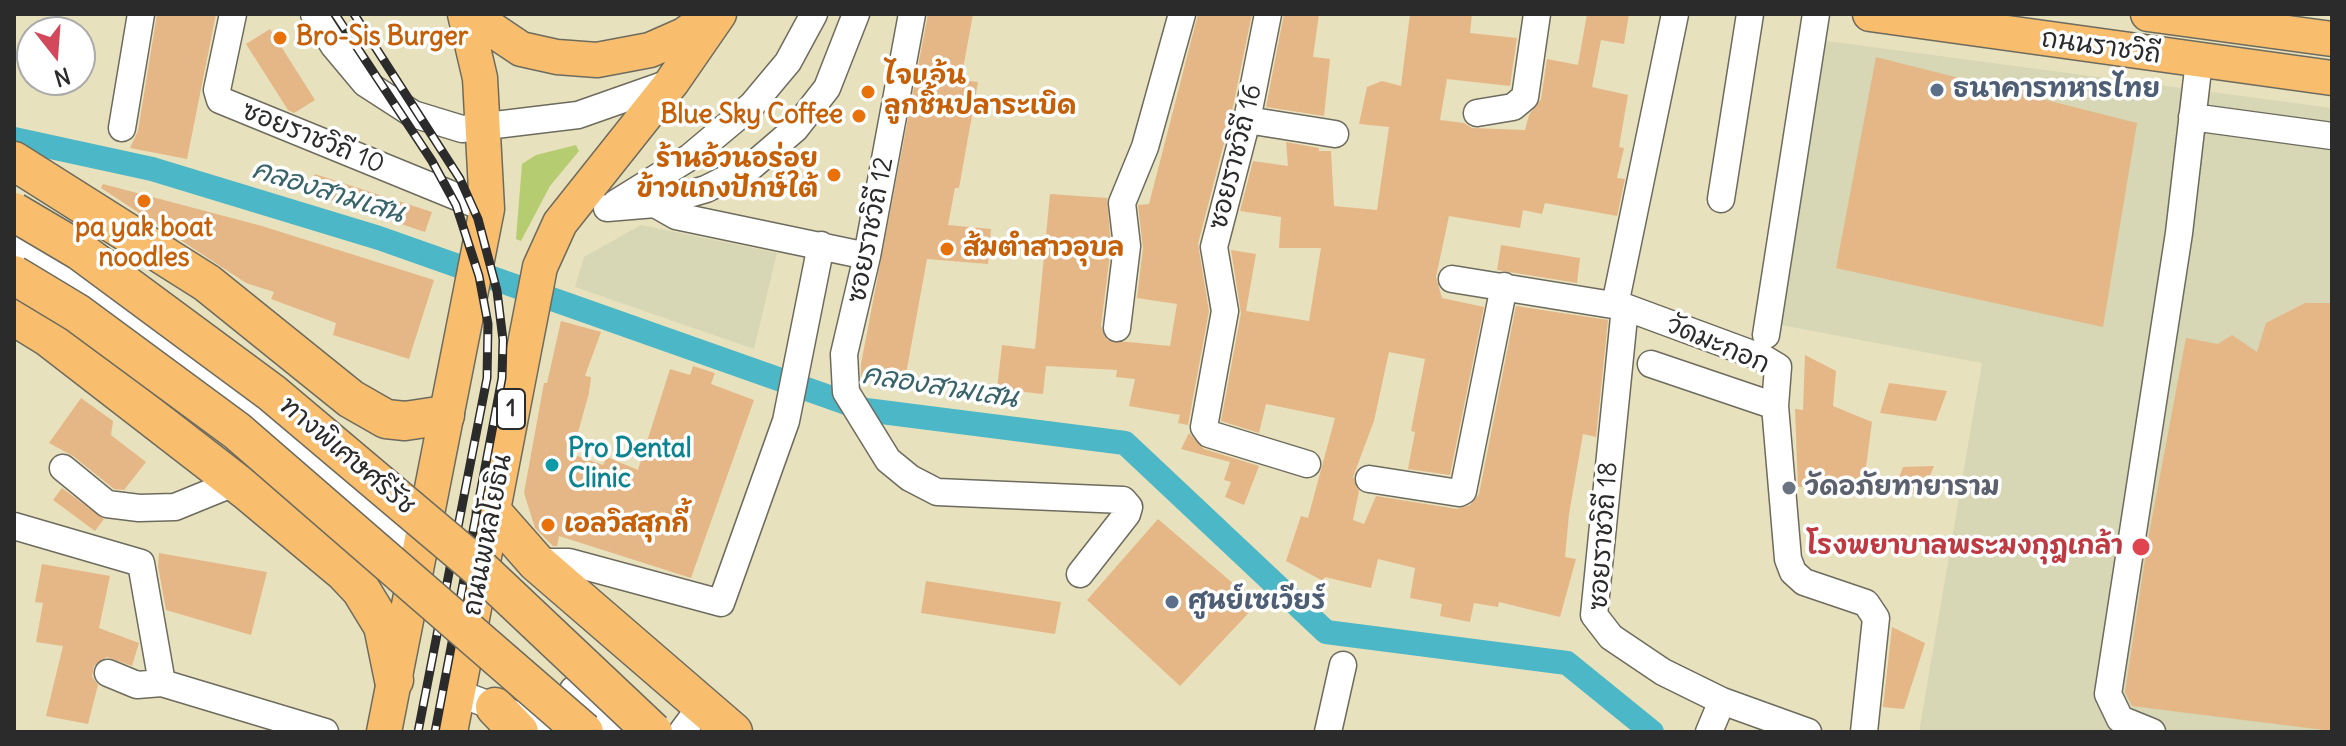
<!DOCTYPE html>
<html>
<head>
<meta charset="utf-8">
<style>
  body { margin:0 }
  #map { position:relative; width:2346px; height:746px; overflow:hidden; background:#e8e1bd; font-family:Delius,sans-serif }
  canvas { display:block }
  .frame { position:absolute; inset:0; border:16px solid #2b2b2b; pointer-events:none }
  .north { position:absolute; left:16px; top:16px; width:80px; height:80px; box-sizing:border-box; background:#fff; border:2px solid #aaa; border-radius:50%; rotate:163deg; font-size:22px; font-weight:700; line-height:32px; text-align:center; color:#2b2b2b }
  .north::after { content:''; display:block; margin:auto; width:28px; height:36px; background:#d1495b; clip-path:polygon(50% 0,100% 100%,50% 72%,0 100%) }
</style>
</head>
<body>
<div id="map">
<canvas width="2346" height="746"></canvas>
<div class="frame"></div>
<div class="north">N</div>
</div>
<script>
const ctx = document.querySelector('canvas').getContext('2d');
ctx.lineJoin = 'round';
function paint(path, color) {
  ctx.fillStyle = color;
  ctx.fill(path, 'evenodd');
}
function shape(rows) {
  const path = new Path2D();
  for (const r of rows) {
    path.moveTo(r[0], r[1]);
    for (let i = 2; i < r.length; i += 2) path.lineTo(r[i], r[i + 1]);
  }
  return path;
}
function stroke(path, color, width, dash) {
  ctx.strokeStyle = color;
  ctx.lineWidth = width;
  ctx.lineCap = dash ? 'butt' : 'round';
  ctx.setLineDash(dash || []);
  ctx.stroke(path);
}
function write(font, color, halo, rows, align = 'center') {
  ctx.font = font + ' Delius,"Playpen Sans Thai",sans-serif';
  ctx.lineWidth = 7;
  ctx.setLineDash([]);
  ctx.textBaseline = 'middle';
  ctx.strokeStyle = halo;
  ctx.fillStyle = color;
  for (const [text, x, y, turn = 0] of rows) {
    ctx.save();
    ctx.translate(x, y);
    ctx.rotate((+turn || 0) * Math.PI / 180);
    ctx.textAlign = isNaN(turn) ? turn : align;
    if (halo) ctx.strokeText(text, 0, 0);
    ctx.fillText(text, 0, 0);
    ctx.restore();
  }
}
paint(shape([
  [1819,40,2332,108,2332,732,1919,732,1982,363,1781,325],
  [641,225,777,253,754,349,575,287,584,257]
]), '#d7d6b5');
paint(shape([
  [576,145,579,151,550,186,521,241,516,239,522,164,536,155]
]), '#b6cc70');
stroke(shape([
  [14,139,152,169,379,238,866,410,1125,443,1326,632,1567,663,1652,732]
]), '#4bb7c7', 24);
paint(shape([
  [157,14,216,14,187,159,130,148,138,131],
  [928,14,973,14,961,80,978,82,959,188,955,188,948,225,991,229,988,264,927,259,904,385,861,378,861,364],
  [1198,14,1252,14,1231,116,1198,244,1209,311,1188,425,1178,423,1180,415,1129,406,1135,379,1116,377,1117,370,1046,366,1043,394,997,389,1002,345,1035,349,1050,194,1107,198,1111,246,1101,326,1107,340,1170,346,1177,304,1137,298,1143,248,1138,205,1149,204],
  [1284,14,1319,14,1313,57,1330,59,1324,116,1266,107],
  [1410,14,1472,14,1470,33,1517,38,1510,86,1447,79,1440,120,1464,123,1472,128,1525,130,1529,115,1541,99,1547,59,1578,65,1587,14,1629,14,1624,44,1601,40,1592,87,1628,95,1619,147,1624,148,1617,178,1625,179,1617,216,1545,203,1542,214,1523,210,1520,228,1449,216,1436,277,1442,298,1484,307,1450,475,1408,469,1415,432,1411,431,1425,359,1389,352,1374,421,1353,477,1359,491,1353,520,1364,524,1376,496,1457,509,1470,505,1479,494,1516,306,1608,320,1596,437,1583,434,1569,514,1565,557,1576,559,1560,617,1499,602,1498,607,1474,603,1470,622,1440,616,1442,604,1410,598,1415,568,1378,559,1371,588,1325,577,1323,581,1286,561,1301,516,1308,518,1335,418,1266,404,1259,433,1221,421,1241,313,1231,250,1256,254,1246,311,1309,321,1321,248,1279,248,1281,217,1240,211,1253,161,1288,166,1286,142,1319,148,1319,151,1331,151,1334,206,1377,210,1389,127,1359,124,1367,87,1382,81,1401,86],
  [270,29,315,100,294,113,288,110,246,44],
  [1876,57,2137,123,2103,327,1836,268],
  [315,174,432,212,425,232,308,193],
  [103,184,262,226,434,280,409,359,333,335,336,323,271,299,274,292,246,283,101,188],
  [1501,245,1580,258,1577,283,1497,270],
  [2305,303,2332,303,2332,731,2132,706,2125,692,2148,539,2186,338,2218,344,2232,335,2257,352,2266,323],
  [561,321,601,332,585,376,591,377,589,393,572,454,603,465,607,457,638,470,670,369,690,375,693,366,715,373,711,384,754,400,691,578,559,536,557,546,553,546,535,528,524,493,544,383,547,383],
  [1805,355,1836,371,1833,406,1872,422,1863,489,1823,478,1822,487,1798,487,1795,409,1803,410],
  [1889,383,1947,391,1936,421,1880,413],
  [81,398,113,421,111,435,146,462,124,490,114,489,73,456,49,443],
  [1189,433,1204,449,1259,466,1244,505,1225,497,1231,482,1224,480,1230,462,1181,449],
  [1934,466,1922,495,1894,492,1903,467],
  [62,488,104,519,95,531,53,500],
  [1158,519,1257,604,1180,686,1087,600],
  [159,553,267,572,251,635,166,610,158,566],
  [42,564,110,576,99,628,139,643,132,666,107,657,94,666,92,676,98,685,88,724,46,716,63,646,36,642,43,603,35,602],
  [926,581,1061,602,1055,634,921,613],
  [1892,627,1925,643,1904,709,1883,707]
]), '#e5b787');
const minor = shape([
  [233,14,217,90,220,100,487,209],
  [314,14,334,46,365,83,413,114,462,129,578,115,672,82],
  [912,14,867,256,844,354,846,392,888,460,910,478,937,492,1123,500,1129,507,1127,514,1080,574],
  [1268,14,1247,120,1214,247,1225,311,1204,427,1209,434,1307,464],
  [1477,113,1513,107,1525,97,1537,14],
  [2192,117,2332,136],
  [1247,120,1335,134],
  [122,128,141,14],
  [1721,199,1750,14],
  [616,203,690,157,752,105,788,62,814,14],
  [655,204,676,216,867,256],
  [607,208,655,204,706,189,752,166,795,129,827,88,856,14],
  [14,248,43,264,215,387,418,555],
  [1452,279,1625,307,1763,358,1778,367,1775,406,1788,559,1793,572,1804,582,1866,603,1876,618,1864,732],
  [1615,305,1675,14],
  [1625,307,1594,615,1611,637,1663,672,1722,701,1808,732],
  [1117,328,1127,246,1122,203,1145,147,1182,14],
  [1766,335,1816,14],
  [1651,364,1775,406],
  [63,468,107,504,139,508,175,507,234,483],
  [1369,479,1459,493,1463,491,1504,286],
  [14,526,141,563,162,683,325,732],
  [536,562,569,562,721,603,786,421,821,245],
  [108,673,137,685,162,683],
  [573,690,622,732],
  [458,693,527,719,545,732],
  [682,732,702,705],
  [1328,732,1343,665],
  [1709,732,1722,701],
  [2152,732,2120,719,2108,694,2179,233,2199,61]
]);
const major = shape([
  [469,14,521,49,557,57,597,60,650,50,684,35,709,17],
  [1870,14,2332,78],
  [2148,14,2332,39],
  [384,732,487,209,480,78,465,14],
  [450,732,540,267,560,223,672,82,719,14]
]);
const highway = shape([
  [14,161,207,283,351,399,386,419,405,421,445,415],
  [14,316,48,337,247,491,344,572,361,590,383,626,394,680],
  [492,512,536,562,733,732],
  [495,707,519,732]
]);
stroke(minor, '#6d6b5e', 29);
stroke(major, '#6d6b5e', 37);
stroke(highway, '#6d6b5e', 41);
stroke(minor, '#fff', 26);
stroke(major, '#f9be6d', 34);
stroke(highway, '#f9be6d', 38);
const rail = shape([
  [335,14,432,161,456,205,479,276,488,324,487,378,418,732],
  [354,14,460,179,478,219,497,291,503,340,502,378,435,732]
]);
stroke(rail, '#2b2b2b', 9);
stroke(rail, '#fff', 6, [18]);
const highwayBridge = shape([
  [14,212,80,251,272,393,477,566,653,732],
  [14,275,77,313,237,431,584,732]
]);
stroke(highwayBridge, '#6d6b5e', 41, []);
stroke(highwayBridge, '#f9be6d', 38);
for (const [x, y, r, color] of [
  [280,38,8,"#e8710a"],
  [1937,90,8,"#5c6f8a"],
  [868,92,8,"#e8710a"],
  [859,116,8,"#e8710a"],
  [834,175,8,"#e8710a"],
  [144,201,8,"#e8710a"],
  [947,249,8,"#e8710a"],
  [552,465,8,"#0f9aa8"],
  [1789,488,8,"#6b7280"],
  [548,525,8,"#e8710a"],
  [2141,547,10,"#e0444e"],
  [1172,602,8,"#5c6f8a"]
]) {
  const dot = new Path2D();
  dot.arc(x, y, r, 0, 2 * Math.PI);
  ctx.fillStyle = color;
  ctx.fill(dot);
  stroke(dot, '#fff', 3);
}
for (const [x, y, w] of [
  [511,409,28]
]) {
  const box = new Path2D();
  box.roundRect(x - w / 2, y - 20, w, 40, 6);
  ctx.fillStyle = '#fff';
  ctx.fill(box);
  stroke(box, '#2b2b2b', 2);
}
write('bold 24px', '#2b2b2b', null, [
  ["1",511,409]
]);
write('bold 26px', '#c56008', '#fff', [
  ["Bro-Sis Burger",296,38],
  ["ไจแอ้น",884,77],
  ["ลูกชิ้นปลาระเบิด",884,107],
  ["Blue Sky Coffee",843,116,"right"],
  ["ร้านอ้วนอร่อย",818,160,"right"],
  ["ข้าวแกงปักษ์ใต้",818,190,"right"],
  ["pa yak boat",144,229,"center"],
  ["noodles",144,259,"center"],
  ["ส้มตำสาวอุบล",963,249],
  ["เอลวิสสุกกี้",564,525]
], 'left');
write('26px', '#2b2b2b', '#fff', [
  ["ถนนราชวิถี",2101,47,8],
  ["ซอยราชวิถี 10",313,138,22],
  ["ซอยราชวิถี 16",1236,157,-76],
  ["ซอยราชวิถี 12",871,230,-79],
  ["วัดมะกอก",1718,345,23],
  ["ทางพิเศษศรีรัช",347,456,40],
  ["ถนนพหลโยธิน",488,535,-79],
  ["ซอยราชวิถี 18",1604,536,-86]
]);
write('bold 26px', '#4e5e75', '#fff', [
  ["ธนาคารทหารไทย",1953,90],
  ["ศูนย์เซเวียร์",1188,602]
], 'left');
write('bold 26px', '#0d838f', '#fff', [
  ["Pro Dental",568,450],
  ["Clinic",568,480]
], 'left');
write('bold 26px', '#5b616d', '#fff', [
  ["วัดอภัยทายาราม",1805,488]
], 'left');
write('bold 26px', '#be3a42', '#fff', [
  ["โรงพยาบาลพระมงกุฎเกล้า",2123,547]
], 'right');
write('italic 28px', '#386369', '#fff', [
  ["คลองสามเสน",328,192,17],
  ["คลองสามเสน",940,387,9]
]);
</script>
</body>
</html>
